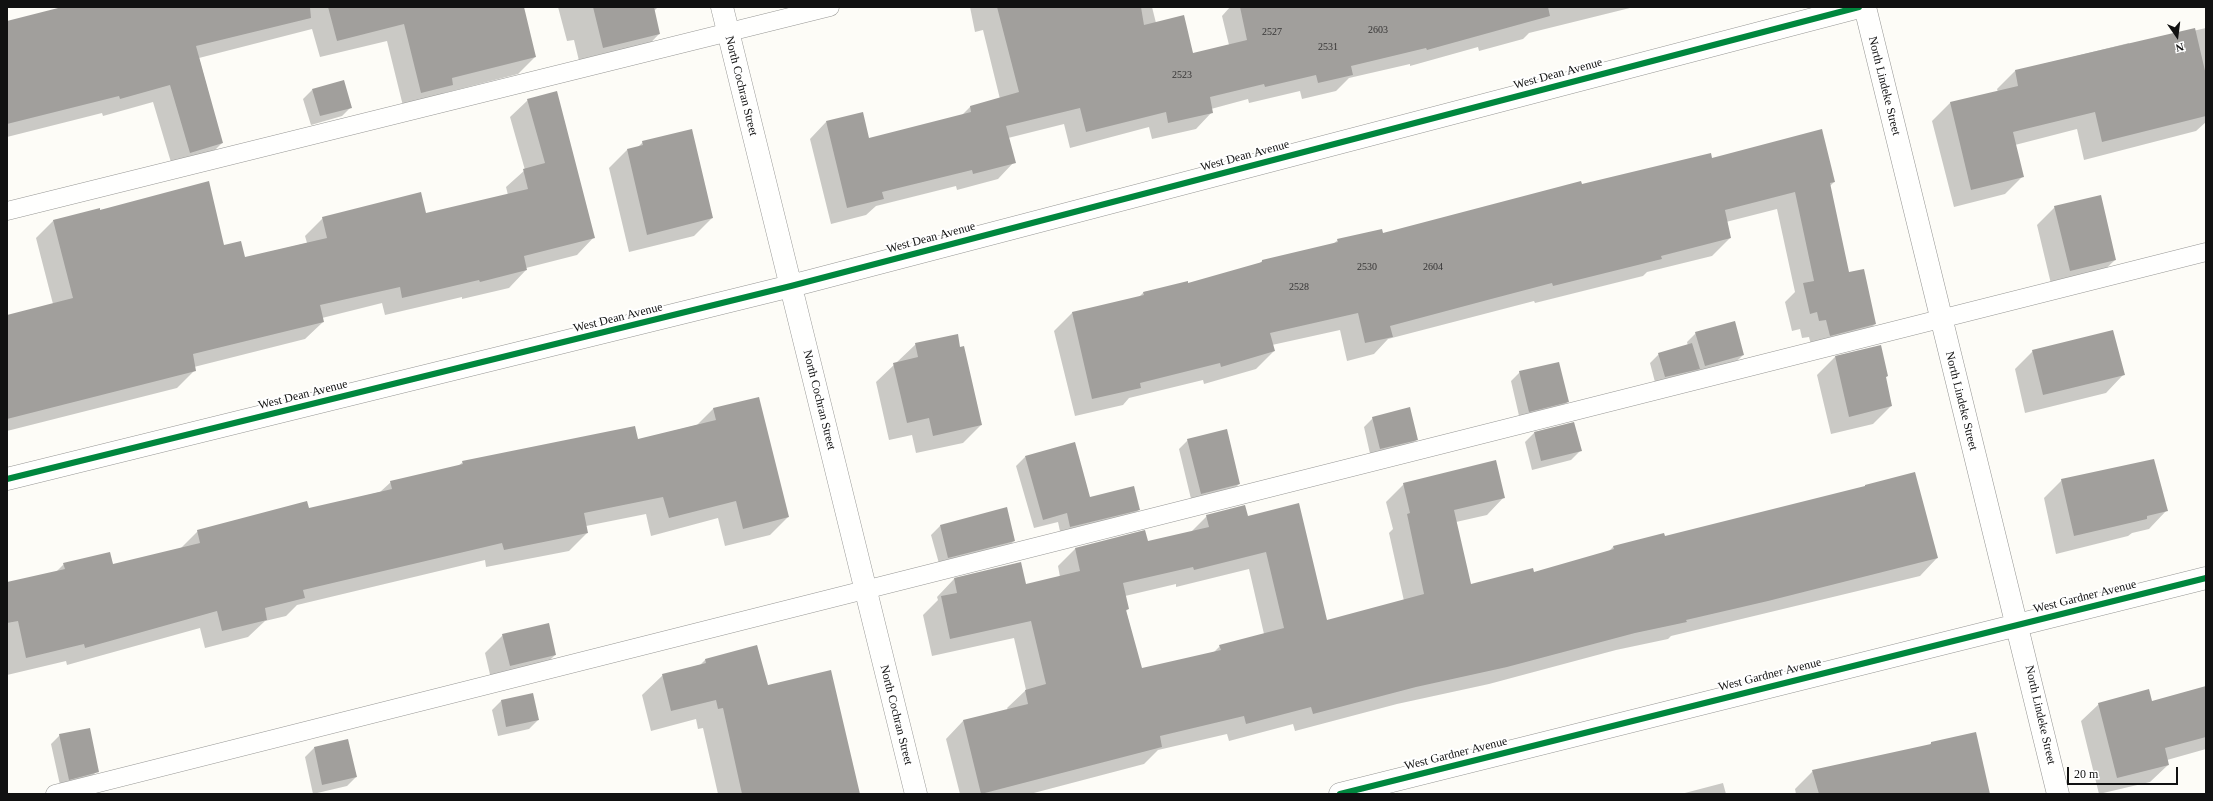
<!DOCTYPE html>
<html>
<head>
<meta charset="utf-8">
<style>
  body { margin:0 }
  #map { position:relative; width:2213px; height:801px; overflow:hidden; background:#fdfcf7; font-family:Georgia,serif }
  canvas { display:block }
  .frame { position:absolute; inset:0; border:8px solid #111; pointer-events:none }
  .north { position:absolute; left:2157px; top:16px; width:40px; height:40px; -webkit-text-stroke:3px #fff; paint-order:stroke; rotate:166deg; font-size:11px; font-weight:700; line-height:16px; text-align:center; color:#111 }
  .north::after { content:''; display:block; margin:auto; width:14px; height:18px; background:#111; clip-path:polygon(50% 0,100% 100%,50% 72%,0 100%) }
  .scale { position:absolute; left:2067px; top:767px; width:111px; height:18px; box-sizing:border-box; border:2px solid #111; border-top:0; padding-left:5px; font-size:12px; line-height:14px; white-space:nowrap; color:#111; -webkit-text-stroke:3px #fff; paint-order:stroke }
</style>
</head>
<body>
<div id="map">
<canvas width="2213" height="801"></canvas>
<div class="frame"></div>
<div class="north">N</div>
<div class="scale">20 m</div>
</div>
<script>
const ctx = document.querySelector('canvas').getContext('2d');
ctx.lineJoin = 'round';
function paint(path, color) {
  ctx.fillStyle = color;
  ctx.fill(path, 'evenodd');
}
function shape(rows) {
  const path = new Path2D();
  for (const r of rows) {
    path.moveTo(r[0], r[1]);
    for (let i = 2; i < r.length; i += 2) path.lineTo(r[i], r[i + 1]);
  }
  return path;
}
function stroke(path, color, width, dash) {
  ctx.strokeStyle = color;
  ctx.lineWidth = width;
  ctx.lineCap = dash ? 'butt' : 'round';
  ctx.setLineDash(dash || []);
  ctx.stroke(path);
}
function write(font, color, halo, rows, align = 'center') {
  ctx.font = font + ' Georgia,serif';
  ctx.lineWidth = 4;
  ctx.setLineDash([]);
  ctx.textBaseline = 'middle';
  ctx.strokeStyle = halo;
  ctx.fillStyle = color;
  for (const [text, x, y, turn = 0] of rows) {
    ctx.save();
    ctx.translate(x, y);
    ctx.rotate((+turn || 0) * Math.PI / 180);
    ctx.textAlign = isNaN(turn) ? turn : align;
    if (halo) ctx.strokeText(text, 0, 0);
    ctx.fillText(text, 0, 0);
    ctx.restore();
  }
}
paint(shape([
  [68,7,450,7,535,57,518,74,444,93,435,102,404,110,387,41,320,57,312,29,199,58,222,143,205,160,173,169,153,102,103,116,102,113,7,137,7,23],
  [558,7,658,7,654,11,659,34,638,56,581,69,574,40,567,41],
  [970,7,1152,7,1156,23,1192,54,1229,45,1222,16,1230,7,1634,7,1529,33,1523,39,1479,51,1478,47,1410,66,1410,64,1349,78,1336,91,1302,99,1300,91,1249,103,1248,99,1211,109,1212,112,1196,129,1152,139,1149,127,1070,148,1064,124,1008,138,1014,162,998,179,957,190,956,186,876,206,866,215,831,224,810,139,826,122,868,139,961,116,970,107,1000,99,983,30,975,32],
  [2206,28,2206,122,2196,131,2084,160,2077,129,2015,145,2023,176,2005,194,1954,207,1932,121,1950,103,1998,92,1997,89,2015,71,2129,43,2130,45],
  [312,90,351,107,342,116,311,125,303,99],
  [528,100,594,237,577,255,526,268,526,270,509,288,462,299,462,297,385,315,382,303,322,318,323,322,305,339,194,367,195,370,177,388,7,431,7,321,53,304,36,238,54,220,100,211,223,247,244,258,307,243,305,236,323,218,426,214,508,195,506,187,525,170,510,117],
  [643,142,712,218,694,236,629,252,609,168,627,150,637,148],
  [1711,159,1834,182,1830,186,1848,274,1875,324,1858,342,1813,353,1809,337,1802,338,1800,329,1792,331,1785,302,1795,292,1777,209,1726,222,1730,238,1712,256,1647,272,1643,276,1535,303,1534,301,1388,339,1374,354,1347,361,1340,330,1272,345,1274,351,1256,369,1204,384,1203,380,1129,398,1123,405,1075,416,1054,331,1072,313,1139,297,1144,292,1188,284,1259,264,1262,261,1333,244,1338,240,1383,235,1581,185],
  [2055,207,2115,260,2097,277,2052,288,2037,225],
  [1696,333,1743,355,1734,364,1656,386,1650,363,1659,354,1688,346,1687,342],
  [916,344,981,425,963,443,916,453,912,435,889,440,876,382],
  [2033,351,2123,375,2106,393,2025,413,2015,369],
  [1835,357,1887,376,1885,378,1891,406,1873,424,1831,434,1817,375],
  [1520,372,1568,401,1559,410,1520,420,1511,381],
  [758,398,788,517,770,535,725,546,718,518,651,536,646,514,586,526,587,533,569,551,486,567,485,560,297,605,286,616,265,621,248,637,205,648,200,628,67,665,66,661,7,675,7,583,56,572,64,564,112,566,180,549,198,531,308,510,380,492,391,482,458,466,463,462,637,440,697,425,713,409],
  [1373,418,1417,439,1408,448,1371,458,1364,427],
  [1534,433,1580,451,1571,460,1532,470,1525,442],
  [1188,440,1239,484,1230,493,1192,503,1179,449],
  [1025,457,1090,498,1139,509,1130,519,1061,536,1058,522,1034,528,1016,466],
  [2062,480,2166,511,2149,529,2132,533,2128,536,2056,554,2044,498],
  [1404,484,1504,497,1487,515,1456,522,1470,586,1533,573,1608,552,1613,547,1664,538,1937,558,1920,576,1671,636,1668,639,1616,650,1489,684,1397,704,1295,731,1293,724,1229,741,1227,734,1158,750,1144,764,1030,794,960,794,946,739,963,721,1008,710,1007,708,1026,690,1014,638,932,656,923,615,938,600,937,597,954,579,1026,585,1060,577,1058,566,1075,549,1147,542,1190,533,1207,516,1247,517,1326,621,1404,601,1389,533,1393,529,1386,502],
  [1249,569,1264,634,1220,646,1213,653,1141,669,1126,611,1128,609,1125,596,1176,584,1176,587],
  [940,526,1014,541,1005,550,940,567,931,535],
  [503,635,555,655,537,673,492,683,485,653],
  [757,646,767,686,859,794,718,794,703,728,698,729,696,719,651,731,642,695,663,675,700,665,705,660],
  [2206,687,2206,749,2167,760,2168,765,2150,782,2099,794,2081,721,2099,704,2152,702],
  [532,694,538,720,529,729,498,736,492,710,501,701],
  [60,735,98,770,89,779,60,785,51,744],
  [1931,743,1989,794,1796,794,1795,789,1813,771,1929,746],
  [314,748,356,777,347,786,313,794,305,757],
  [1723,783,1726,794,1681,794]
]), '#0003');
paint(shape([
  [62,7,310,7,311,18,196,46,223,143,190,153,170,85,120,99,119,96,7,124,7,21],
  [328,7,524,7,536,57,452,78,453,85,421,93,404,24,337,41],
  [593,7,654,7,660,34,603,48],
  [997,7,1141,7,1144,25,1184,15,1193,53,1247,40,1240,7,1548,7,1550,16,1427,50,1426,48,1351,66,1353,75,1318,83,1316,75,1265,87,1264,84,1210,97,1213,113,1168,123,1166,112,1086,132,1080,108,1006,126,1016,163,973,174,972,170,882,192,884,199,847,208,826,121,863,112,869,138,971,112,970,106,1019,92],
  [2195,28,2206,75,2206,116,2102,142,2095,112,2013,132,2024,177,1971,190,1950,102,2018,86,2015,70],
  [344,80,352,108,320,116,312,89],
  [557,91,595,238,524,256,527,270,480,282,479,280,402,298,400,287,320,305,324,322,193,354,196,371,7,419,7,315,73,298,53,220,100,208,100,210,209,181,224,245,241,241,245,257,327,238,322,217,421,192,426,213,528,189,523,169,545,163,527,99],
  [692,129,713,218,647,235,627,149,643,145,642,141],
  [1822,129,1835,182,1830,183,1849,272,1864,269,1876,324,1830,336,1826,320,1819,321,1817,312,1810,314,1803,283,1814,281,1795,192,1725,210,1731,238,1661,256,1662,259,1553,286,1552,283,1495,298,1390,326,1393,337,1365,343,1358,313,1270,333,1275,351,1221,367,1220,363,1140,383,1141,388,1092,399,1072,312,1144,295,1143,292,1188,281,1188,283,1262,262,1262,260,1338,242,1337,239,1382,229,1383,233,1581,181,1582,184,1711,153,1712,158],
  [2101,195,2116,260,2070,271,2054,206],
  [1735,321,1744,355,1705,366,1695,332],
  [2113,330,2125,375,2043,395,2032,350],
  [958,334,960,347,964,346,982,425,933,436,929,418,907,423,893,363,918,357,915,343],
  [1692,343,1700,369,1665,377,1658,353],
  [1881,345,1888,376,1886,377,1892,406,1849,417,1835,356],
  [1559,362,1569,402,1529,412,1519,371],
  [759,397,789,517,743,529,736,501,669,518,663,497,584,513,588,533,504,550,502,543,303,590,305,598,265,608,267,620,222,631,217,611,85,648,84,644,26,658,18,621,7,623,7,582,65,569,63,563,110,552,113,564,200,543,197,530,307,501,309,508,392,489,390,481,463,464,462,461,635,426,638,439,716,420,713,408],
  [1410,407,1418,440,1380,449,1372,417],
  [1574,422,1582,451,1541,461,1534,432],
  [1227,429,1240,484,1201,494,1187,439],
  [1075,442,1090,497,1134,486,1140,510,1070,527,1067,513,1043,520,1025,456],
  [2154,459,2168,511,2147,516,2147,519,2074,536,2061,479],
  [1496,460,1505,498,1454,510,1471,584,1533,568,1534,572,1614,549,1613,546,1664,533,1665,536,1865,486,1865,485,1915,472,1938,558,1768,601,1686,620,1687,622,1635,633,1507,667,1416,687,1313,714,1311,707,1246,724,1244,716,1160,736,1162,747,981,794,963,720,1028,704,1025,690,1046,684,1031,621,950,639,941,596,957,593,954,578,1021,562,1026,584,1080,571,1075,548,1145,530,1148,541,1209,527,1206,515,1245,505,1248,516,1299,503,1327,620,1424,594,1407,514,1410,513,1403,483],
  [1266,552,1284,628,1219,645,1221,650,1142,668,1126,610,1129,609,1123,583,1193,567,1194,570],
  [1007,507,1015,541,948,558,940,525],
  [549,623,556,655,510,666,502,634],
  [757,645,768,685,831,670,860,794,742,794,723,708,718,709,716,700,671,711,662,674,706,663,705,659],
  [2206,686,2206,737,2165,748,2169,765,2117,778,2098,703,2149,689,2152,701],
  [533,693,539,720,506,727,501,700],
  [90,728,99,772,69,780,59,734],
  [1976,732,1990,794,1819,794,1812,770,1931,744,1931,742],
  [348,739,357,777,322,785,314,747]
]), '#a19f9c');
const service = shape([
  [7,211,830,7],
  [55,794,2206,252]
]);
const minor = shape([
  [722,7,916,794],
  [1865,7,2058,794],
  [7,479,791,286,1859,7],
  [1340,794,2206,578]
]);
stroke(service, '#979795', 19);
stroke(minor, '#979795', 23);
stroke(service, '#fffffe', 18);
stroke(minor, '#fffffe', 22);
stroke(shape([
  [7,479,791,286,1859,7],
  [1340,794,2206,578]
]), '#00873e', 6);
write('10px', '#353434', null, [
  ["2603",1378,30],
  ["2527",1272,32],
  ["2531",1328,47],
  ["2523",1182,75],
  ["2530",1367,267],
  ["2604",1433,267],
  ["2528",1299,287]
]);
write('12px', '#111', '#fff', [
  ["West Dean Avenue",1558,74,-15],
  ["North Cochran Street",741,86,76],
  ["North Lindeke Street",1884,86,76],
  ["West Dean Avenue",1245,156,-15],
  ["West Dean Avenue",931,238,-15],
  ["West Dean Avenue",618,318,-14],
  ["West Dean Avenue",303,395,-14],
  ["North Cochran Street",819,400,76],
  ["North Lindeke Street",1961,401,76],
  ["West Gardner Avenue",2085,597,-14],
  ["West Gardner Avenue",1770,675,-14],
  ["North Cochran Street",896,715,76],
  ["North Lindeke Street",2040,715,77],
  ["West Gardner Avenue",1456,754,-14]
]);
</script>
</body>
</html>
